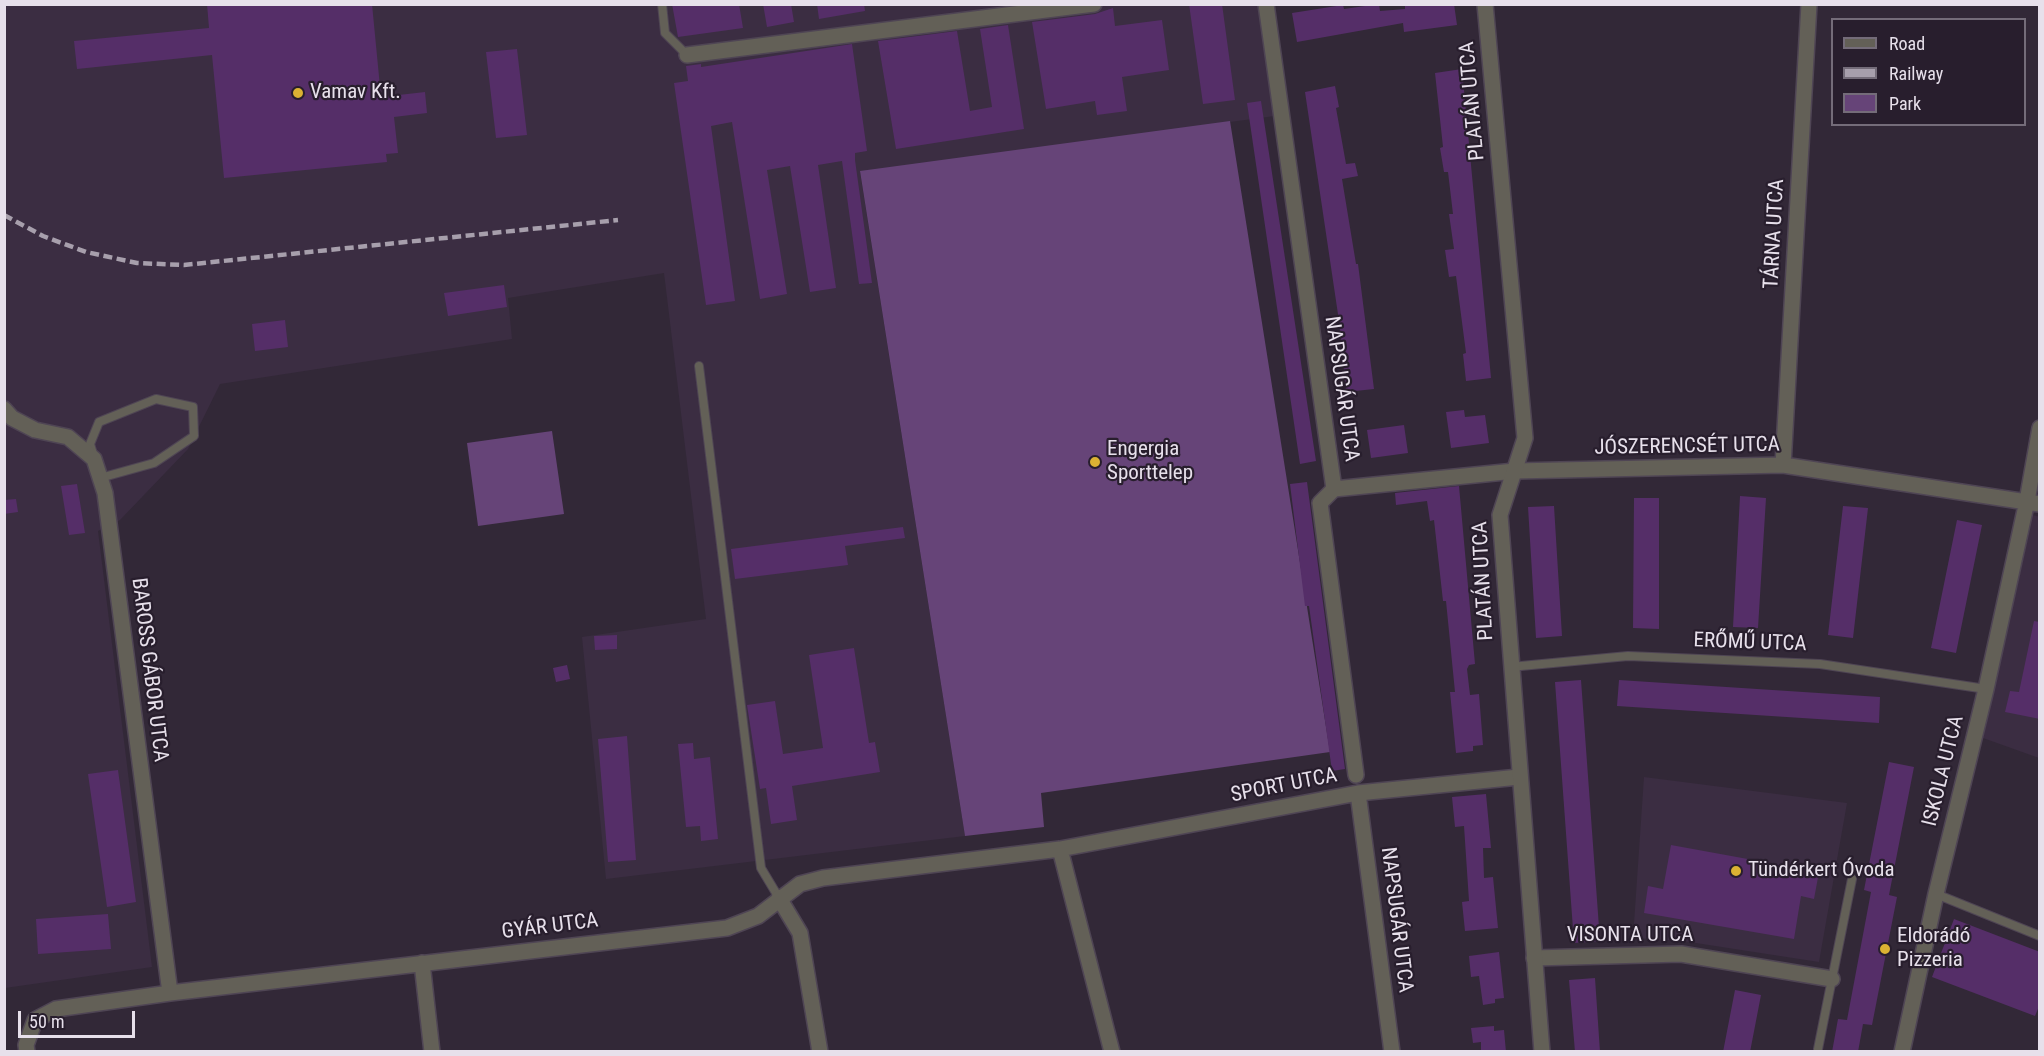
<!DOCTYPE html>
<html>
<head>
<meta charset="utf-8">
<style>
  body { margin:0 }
  #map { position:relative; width:2044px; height:1056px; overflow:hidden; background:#322837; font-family:"Roboto Condensed",sans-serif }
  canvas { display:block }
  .frame { position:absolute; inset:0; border:6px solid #e7e0eb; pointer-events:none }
  .legend { position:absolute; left:1831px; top:18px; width:195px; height:108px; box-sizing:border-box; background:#281e2d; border:2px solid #746c79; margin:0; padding:8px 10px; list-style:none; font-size:18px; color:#e7e0eb }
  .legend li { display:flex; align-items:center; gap:12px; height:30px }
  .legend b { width:30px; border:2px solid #746c79 }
  .scale { position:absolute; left:18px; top:1011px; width:117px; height:27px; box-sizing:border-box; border:3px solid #e7e0eb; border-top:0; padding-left:8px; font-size:18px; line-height:21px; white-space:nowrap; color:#e7e0eb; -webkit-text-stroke:4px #281e2d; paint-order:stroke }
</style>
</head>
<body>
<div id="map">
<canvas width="2044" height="1056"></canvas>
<div class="frame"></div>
<ul class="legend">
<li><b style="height:8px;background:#636057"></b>Road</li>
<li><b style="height:8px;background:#a79fac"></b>Railway</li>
<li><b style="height:16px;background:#664478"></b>Park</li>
</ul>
<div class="scale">50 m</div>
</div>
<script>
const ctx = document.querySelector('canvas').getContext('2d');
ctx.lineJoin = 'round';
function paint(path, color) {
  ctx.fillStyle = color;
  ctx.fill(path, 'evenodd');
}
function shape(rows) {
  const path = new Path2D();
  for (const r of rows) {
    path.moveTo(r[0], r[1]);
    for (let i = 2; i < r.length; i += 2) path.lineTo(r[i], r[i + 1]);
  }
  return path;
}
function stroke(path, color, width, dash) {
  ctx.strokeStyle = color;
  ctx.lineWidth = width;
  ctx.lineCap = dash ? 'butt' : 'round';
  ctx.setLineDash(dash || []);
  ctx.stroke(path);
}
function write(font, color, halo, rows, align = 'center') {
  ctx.font = font + ' "Roboto Condensed",sans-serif';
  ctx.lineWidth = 4.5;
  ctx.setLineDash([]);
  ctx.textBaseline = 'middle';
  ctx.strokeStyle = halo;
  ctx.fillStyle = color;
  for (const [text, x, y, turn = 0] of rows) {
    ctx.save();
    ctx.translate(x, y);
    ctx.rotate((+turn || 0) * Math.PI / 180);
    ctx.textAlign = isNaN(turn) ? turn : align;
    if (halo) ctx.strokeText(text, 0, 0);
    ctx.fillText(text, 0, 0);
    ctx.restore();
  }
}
paint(shape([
  [4,5,1266,5,1282,115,860,172,965,836,606,879,582,637,706,619,664,273,508,298,512,339,220,384,188,449,120,520,98,531,152,967,5,988],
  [2033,515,2040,517,2039,758,1983,738],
  [1644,777,1847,803,1819,962,1683,941,1633,938]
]), '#3b2d42');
paint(shape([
  [1230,121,1330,752,1041,793,1044,827,965,836,860,171],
  [552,431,564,514,478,526,467,443]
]), '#664478');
paint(shape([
  [207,4,372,4,381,97,425,92,427,113,394,117,398,153,386,154,387,162,224,178,212,55,77,69,74,41,209,28],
  [672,4,739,4,743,28,678,37],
  [763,4,791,4,794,22,767,27],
  [817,4,864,4,865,11,819,19],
  [1189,4,1222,4,1235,100,1203,104],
  [1379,4,1380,11,1405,9,1405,4,1454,4,1457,25,1404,32,1403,23,1297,42,1292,13,1343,5,1344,9],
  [1113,8,1115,26,1162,20,1169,70,1122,77,1127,111,1097,115,1095,101,1046,109,1032,22,1095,14],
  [1008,25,1024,129,896,149,878,41,957,31,970,111,992,107,980,29],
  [852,44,867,151,855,153,855,160,872,283,859,284,842,161,818,165,836,288,810,292,790,166,767,170,787,294,760,299,732,122,711,126,735,301,706,305,674,83,688,81,686,66,701,64,701,67],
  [517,49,527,135,496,138,486,52],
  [1462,69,1491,378,1466,381,1463,354,1466,353,1456,276,1449,277,1445,250,1454,249,1449,214,1453,214,1448,172,1444,172,1440,148,1443,147,1435,73],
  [1335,86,1339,107,1336,108,1346,164,1355,163,1358,176,1342,179,1356,264,1358,264,1374,389,1346,392,1339,321,1305,92],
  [1261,101,1316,461,1300,464,1247,103],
  [504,285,507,307,448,316,444,293],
  [285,320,288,347,255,351,252,324],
  [1464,410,1465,417,1485,415,1489,443,1451,448,1446,412],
  [1404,425,1408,453,1371,458,1367,430],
  [1307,482,1345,769,1332,771,1309,606,1305,606,1290,484],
  [77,484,85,533,69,535,61,486],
  [1459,486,1475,664,1469,665,1467,669,1470,695,1479,694,1483,745,1473,746,1473,751,1456,753,1450,692,1455,692,1446,601,1443,601,1434,520,1430,521,1427,501,1396,505,1395,493],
  [1740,496,1766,498,1758,628,1733,627],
  [1634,498,1659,498,1659,629,1633,628],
  [16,499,18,512,4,514,4,500],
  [1554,506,1562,636,1536,638,1528,507],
  [1843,506,1868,508,1853,638,1828,635],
  [1957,520,1982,525,1956,653,1931,648],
  [903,527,905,538,845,546,848,565,735,579,731,549],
  [2034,621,2040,622,2040,719,2005,712,2010,691,2019,692],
  [617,635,617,649,595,650,594,636],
  [854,648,869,743,875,742,880,772,792,786,797,820,771,824,766,788,760,789,747,705,775,701,783,754,823,748,809,655],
  [567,665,570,679,556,682,553,668],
  [1581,680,1600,941,1574,943,1555,682],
  [1619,680,1880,697,1879,723,1617,706],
  [627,736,636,860,608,862,598,739],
  [693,743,694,759,710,757,718,839,701,841,700,826,686,827,678,744],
  [1889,762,1914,767,1889,895,1897,897,1872,1025,1863,1024,1858,1052,1832,1052,1838,1019,1847,1020,1871,892,1864,890],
  [118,770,136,902,107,907,88,774],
  [1486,794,1491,848,1483,848,1484,878,1493,877,1498,928,1465,931,1462,902,1469,901,1464,826,1455,827,1452,797],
  [1671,845,1819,872,1814,899,1801,896,1794,939,1644,913,1648,886,1663,889],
  [108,914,111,949,38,954,36,919],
  [1954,919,2040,952,2040,1004,2035,1016,1932,977],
  [1499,952,1504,998,1495,999,1495,1003,1483,1005,1479,976,1471,977,1469,956],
  [1595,978,1600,1052,1575,1052,1569,980],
  [1735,990,1761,995,1750,1052,1723,1052],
  [1494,1026,1494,1031,1504,1030,1506,1052,1481,1052,1481,1042,1473,1043,1471,1028]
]), '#552e68');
const service = shape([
  [662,4,665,33,687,55],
  [699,366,761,868,779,898],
  [93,454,90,444,99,422,156,399,193,407,194,436,154,463,100,478],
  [1510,667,1628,656,1820,664,1986,689],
  [1936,894,2040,936],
  [1818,1049,1852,879]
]);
const minor = shape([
  [1266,4,1334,489,1320,503,1356,775],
  [687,55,1094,4],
  [4,409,12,418,35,430,68,437,94,459,105,493,170,993],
  [1783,465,1809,4],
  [1334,489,1515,471,1783,465,2040,504],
  [1358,793,1392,1052],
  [1060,849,1112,1052],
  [779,898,800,933,820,1052],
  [1534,958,1681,954,1832,979],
  [422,963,432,1052],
  [27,1052,26,1045,35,1020,56,1009,170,993,727,928,758,916,800,884,823,878,1060,849,1358,793,1519,777],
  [1902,1052,1936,894,1986,689,2027,501,2040,428]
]);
const tertiary = shape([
  [1485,4,1525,438,1500,515,1542,1052]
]);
stroke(service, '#4f4554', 10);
stroke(minor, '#4f4554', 18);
stroke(tertiary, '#4f4554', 18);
stroke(service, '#636057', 8);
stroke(minor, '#636057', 15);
stroke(tertiary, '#636057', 15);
stroke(shape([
  [4,215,43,236,86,252,137,263,184,265,618,220]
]), '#a79fac', 4.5, [9, 4.5]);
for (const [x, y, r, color] of [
  [298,93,6,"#dbb233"],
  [1095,462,6,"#dbb233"],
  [1736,871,6,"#dbb233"],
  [1885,949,6,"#dbb233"]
]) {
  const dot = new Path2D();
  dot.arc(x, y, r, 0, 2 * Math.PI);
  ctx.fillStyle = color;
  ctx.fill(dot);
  stroke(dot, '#281e2d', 2);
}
write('21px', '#e7e0eb', '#281e2d', [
  ["Vamav Kft.",310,93],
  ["Engergia",1107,450],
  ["Sporttelep",1107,474],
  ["Tündérkert Óvoda",1748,871],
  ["Eldorádó",1897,937],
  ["Pizzeria",1897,961]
], 'left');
write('21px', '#e7e0eb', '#281e2d', [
  ["PLATÁN UTCA",1473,101,-95],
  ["TÁRNA UTCA",1775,234,-87],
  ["NAPSUGÁR UTCA",1341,389,82],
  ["JÓSZERENCSÉT UTCA",1687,447,-1],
  ["PLATÁN UTCA",1484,581,-93],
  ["ERŐMŰ UTCA",1750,643,2],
  ["BAROSS GÁBOR UTCA",149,670,83],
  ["ISKOLA UTCA",1944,771,-76],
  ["SPORT UTCA",1284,786,-11],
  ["NAPSUGÁR UTCA",1396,920,83],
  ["GYÁR UTCA",550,927,-7],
  ["VISONTA UTCA",1630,936]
]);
</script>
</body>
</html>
